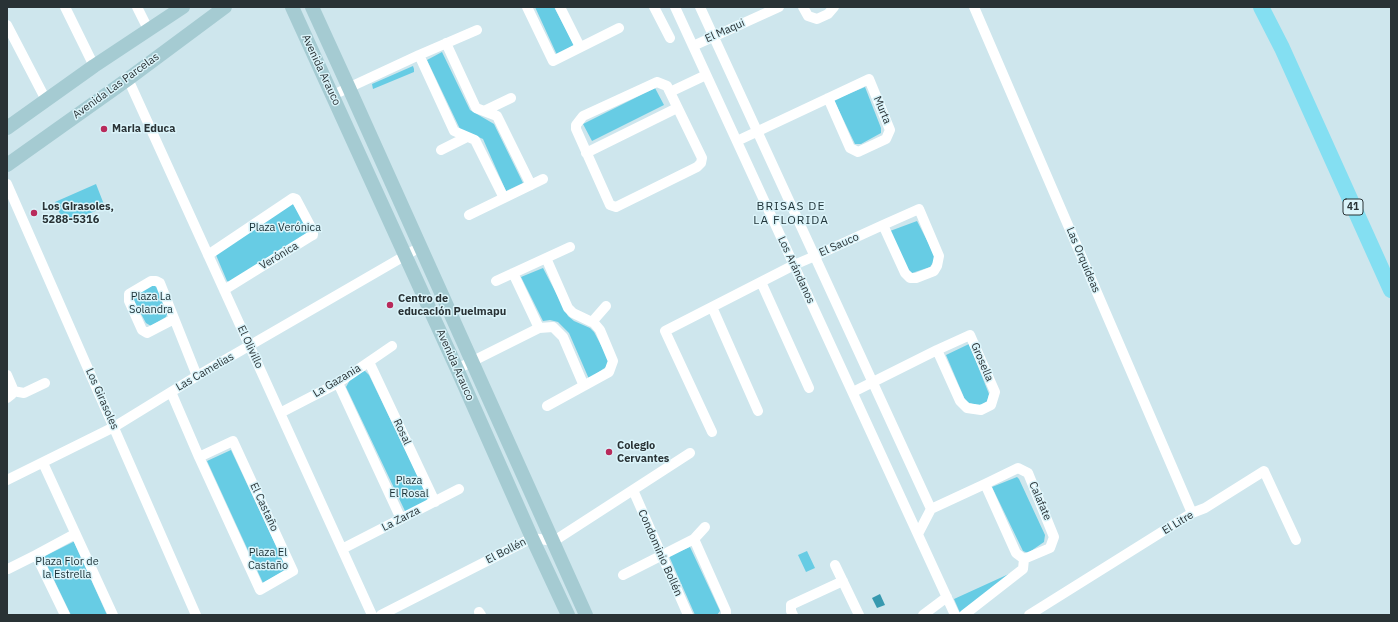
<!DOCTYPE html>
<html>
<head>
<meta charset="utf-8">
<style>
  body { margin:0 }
  #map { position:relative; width:1398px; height:622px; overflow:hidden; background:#cee6ed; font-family:"IBM Plex Sans",sans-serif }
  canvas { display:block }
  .frame { position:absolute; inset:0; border:8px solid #293235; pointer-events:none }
</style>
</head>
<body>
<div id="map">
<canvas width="1398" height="622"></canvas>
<div class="frame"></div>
</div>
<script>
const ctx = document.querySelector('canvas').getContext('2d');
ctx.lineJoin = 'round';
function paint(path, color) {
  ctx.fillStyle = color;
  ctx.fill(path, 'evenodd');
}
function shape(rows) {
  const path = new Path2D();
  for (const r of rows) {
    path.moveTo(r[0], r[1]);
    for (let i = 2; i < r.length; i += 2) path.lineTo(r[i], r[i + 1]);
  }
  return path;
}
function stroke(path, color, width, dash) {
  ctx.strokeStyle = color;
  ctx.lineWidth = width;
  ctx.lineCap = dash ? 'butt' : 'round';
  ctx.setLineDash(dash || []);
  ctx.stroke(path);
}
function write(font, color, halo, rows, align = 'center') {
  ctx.font = font + ' "IBM Plex Sans",sans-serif';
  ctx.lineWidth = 3;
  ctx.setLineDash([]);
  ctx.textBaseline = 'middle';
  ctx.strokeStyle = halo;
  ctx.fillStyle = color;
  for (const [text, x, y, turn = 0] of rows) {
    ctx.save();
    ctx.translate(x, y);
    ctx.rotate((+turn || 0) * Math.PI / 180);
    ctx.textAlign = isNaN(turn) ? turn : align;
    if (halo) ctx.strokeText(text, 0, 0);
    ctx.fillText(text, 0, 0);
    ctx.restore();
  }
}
paint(shape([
  [535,7,554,7,574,45,557,55],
  [442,52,470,110,494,124,523,183,506,191,483,139,460,129,427,60],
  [413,66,414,69,414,72,373,89,372,84],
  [865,87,881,128,881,133,861,144,855,144,834,100],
  [655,88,664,105,592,141,583,124],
  [96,184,105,207,64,224,55,202],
  [291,201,310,231,231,283,227,281,216,255],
  [917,221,935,256,934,261,930,267,912,273,907,270,890,231],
  [543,268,568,316,574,321,590,328,594,332,609,360,606,367,589,379,569,333,558,322,550,320,543,321,521,277],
  [153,284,159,287,168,311,166,317,151,326,146,323,134,301,134,295],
  [969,344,989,394,987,402,980,406,966,402,946,355],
  [365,371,369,375,428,497,425,504,410,512,405,511,346,387,350,380,360,372],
  [231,450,287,569,263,583,207,461],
  [1017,477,1019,479,1045,535,1044,542,1028,553,1023,551,992,487],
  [73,542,74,542,107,615,71,615,43,557],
  [690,547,720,611,717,615,695,615,669,556],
  [807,551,815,568,806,572,798,555],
  [1011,573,961,615,954,599]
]), '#67cce4');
paint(shape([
  [880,594,885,605,877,608,872,598]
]), '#3799af');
stroke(shape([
  [65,7,94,66],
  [137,7,148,29],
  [527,7,553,61,619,28],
  [560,7,580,47],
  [654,7,670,38],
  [675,7,955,615],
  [700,7,931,509],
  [803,7,808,16,817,19,828,14,834,7],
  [974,7,1192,513],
  [7,25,46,100],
  [446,43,476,108,497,116,531,185],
  [693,46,779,7],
  [419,55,454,131,475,140,504,198],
  [128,79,372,615],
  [657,82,667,86,702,158,701,163,697,167,616,207,610,205,576,129,576,125,583,116,657,82],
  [670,92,706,75],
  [333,95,419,55,477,30],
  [484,111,511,98],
  [737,141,869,79,890,130,886,139,858,152,850,148,828,98],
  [441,150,467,137],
  [586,153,677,108],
  [7,184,196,615],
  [469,215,543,179],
  [208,255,293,198,296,199,313,231,313,235,311,236,224,290],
  [546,258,568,308,573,313,594,323,600,330,613,361,609,372,547,406],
  [513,273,539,328],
  [496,281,570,247],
  [761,282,809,388],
  [712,307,758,411],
  [174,319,147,333,142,330,129,301,129,294,151,281,156,281,160,283,197,376],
  [592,322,606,306],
  [369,362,435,502],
  [457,369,539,328,553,327,563,337,584,386],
  [7,375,13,389,12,394,7,398],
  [338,383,401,519],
  [13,391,24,393,45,383],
  [171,392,199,457,260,590,293,571,233,441,199,457],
  [853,392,937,350,970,335,995,392,991,405,981,410,967,408,960,401,937,350],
  [280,413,338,383,392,346],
  [712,432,665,331,794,265,815,256,883,225,919,209,939,256,937,266,934,271,916,278,910,278,905,273,883,225],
  [43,463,113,615],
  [7,480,114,427,197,376,420,247],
  [633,490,688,615],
  [931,509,985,484,1018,468,1028,473,1054,537,1050,548,1024,559,1016,553,985,484],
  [918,534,931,509],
  [694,539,726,611,726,615],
  [342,549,459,489],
  [835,565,859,615],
  [8,569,36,555],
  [623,575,694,539,705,527],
  [479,612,481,615],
  [65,615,36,555,75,534],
  [381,615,532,538,554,541,690,453],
  [793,615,791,611,791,605,843,581],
  [923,615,947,597],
  [964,615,1023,569,1024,559],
  [1029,615,1192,513,1205,508,1264,471,1296,540]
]), '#fff', 10);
stroke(shape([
  [292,7,457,369,532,538,568,615],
  [312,7,349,88,586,615],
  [7,128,94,66,183,7],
  [7,165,128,79,225,7]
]), '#a5cbd2', 14);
stroke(shape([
  [1261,7,1282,48,1391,290]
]), '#84dff2', 16);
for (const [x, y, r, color] of [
  [104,129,4,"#b82a5b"],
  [34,213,4,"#b82a5b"],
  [390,305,4,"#b82a5b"],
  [609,452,4,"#b82a5b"]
]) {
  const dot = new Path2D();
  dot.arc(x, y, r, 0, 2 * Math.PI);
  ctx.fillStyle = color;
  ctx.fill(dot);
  stroke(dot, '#dbf4fa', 1.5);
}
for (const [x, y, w] of [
  [1353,207,20]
]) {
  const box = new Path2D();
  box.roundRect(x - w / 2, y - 8, w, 16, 3);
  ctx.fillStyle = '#dbf4fa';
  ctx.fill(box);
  stroke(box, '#293235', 1);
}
write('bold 10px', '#293235', null, [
  ["41",1353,207]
]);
write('11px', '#293235', '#dbf4fa', [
  ["El Maqui",725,31,-24],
  ["Avenida Arauco",321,70,65],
  ["Avenida Las Parcelas",116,86,-36],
  ["Murta",882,110,67],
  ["El Sauco",839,245,-24],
  ["Verónica",279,256,-31],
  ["Las Orquídeas",1083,260,67],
  ["Los Arándanos",796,270,65],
  ["El Olivillo",250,347,65],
  ["Grosella",982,362,67],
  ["Avenida Arauco",455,365,66],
  ["Las Camelias",205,372,-30],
  ["La Gazania",337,381,-31],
  ["Los Girasoles",102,399,66],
  ["Rosal",402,432,65],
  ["Calafate",1040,501,67],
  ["El Castaño",264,507,65],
  ["La Zarza",401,519,-27],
  ["El Litre",1178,523,-31],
  ["El Bollén",506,551,-27],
  ["Condominio Bollén",660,553,66]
]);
write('bold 11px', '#293235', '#dbf4fa', [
  ["Maria Educa",112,129],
  ["Los Girasoles,",42,207],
  ["5288-5316",42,220],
  ["Centro de",398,299],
  ["educación Puelmapu",398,312],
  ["Colegio",617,446],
  ["Cervantes",617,459]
], 'left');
write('11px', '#1b3136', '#dbf4fa', [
  ["Plaza Verónica",285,228],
  ["Plaza La",151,297],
  ["Solandra",151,310],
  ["Plaza",409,481],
  ["El Rosal",409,494],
  ["Plaza El",268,553],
  ["Castaño",268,566],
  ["Plaza Flor de",67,562],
  ["la Estrella",67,575]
]);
ctx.letterSpacing = '1px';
write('12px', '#23373c', '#dbf4fa', [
  ["BRISAS DE",791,207],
  ["LA FLORIDA",791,221]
]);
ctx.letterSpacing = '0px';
</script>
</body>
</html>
